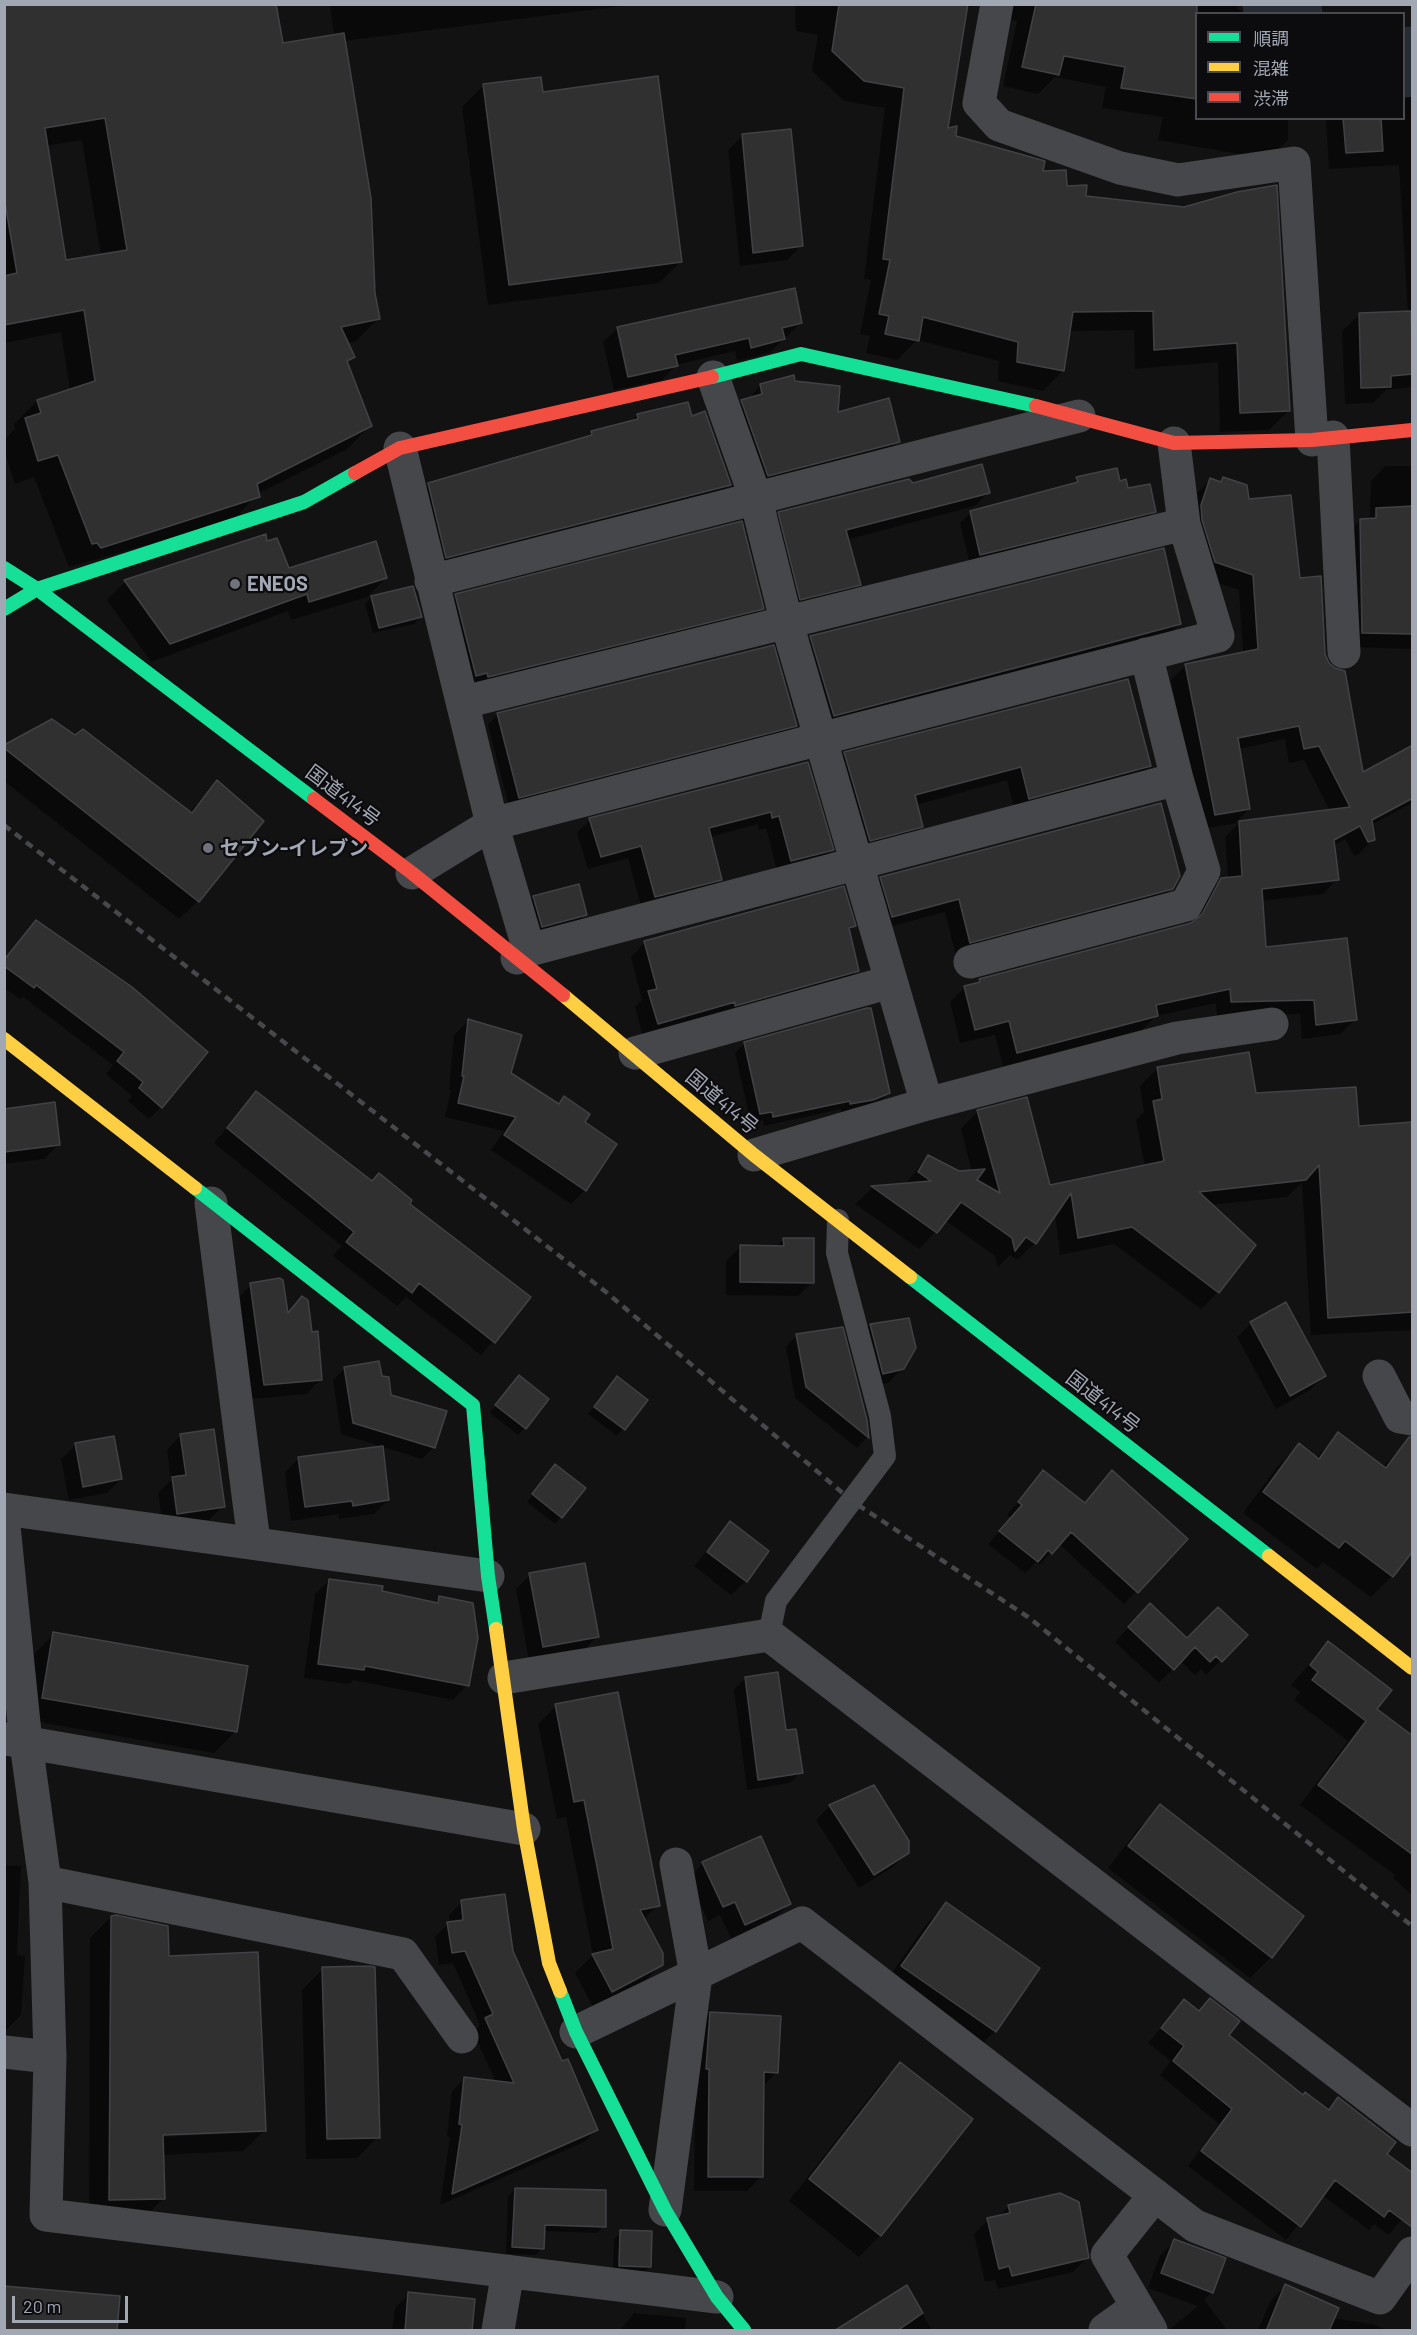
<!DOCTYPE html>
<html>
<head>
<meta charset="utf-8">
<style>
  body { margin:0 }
  #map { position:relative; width:1417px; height:2335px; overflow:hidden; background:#121212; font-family:Barlow,"Noto Sans JP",sans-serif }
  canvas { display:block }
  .frame { position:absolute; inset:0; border:6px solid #a2a7b4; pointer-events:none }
  .legend { position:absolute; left:1195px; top:12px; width:210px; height:108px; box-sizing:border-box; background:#0c0c0e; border:2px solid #484a50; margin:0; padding:8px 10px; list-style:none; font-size:18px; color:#a2a7b4 }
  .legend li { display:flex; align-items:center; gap:12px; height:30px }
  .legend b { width:30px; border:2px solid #484a50 }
  .scale { position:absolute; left:12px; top:2296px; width:116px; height:27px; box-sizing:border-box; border:3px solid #a2a7b4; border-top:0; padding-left:8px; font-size:18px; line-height:21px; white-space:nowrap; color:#a2a7b4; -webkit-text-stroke:4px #0c0c0e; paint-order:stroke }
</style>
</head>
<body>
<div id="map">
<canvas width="1417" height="2335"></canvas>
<div class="frame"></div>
<ul class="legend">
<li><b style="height:8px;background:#16e098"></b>順調</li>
<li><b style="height:8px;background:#ffcf43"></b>混雑</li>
<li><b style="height:8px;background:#f24e42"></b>渋滞</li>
</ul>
<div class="scale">20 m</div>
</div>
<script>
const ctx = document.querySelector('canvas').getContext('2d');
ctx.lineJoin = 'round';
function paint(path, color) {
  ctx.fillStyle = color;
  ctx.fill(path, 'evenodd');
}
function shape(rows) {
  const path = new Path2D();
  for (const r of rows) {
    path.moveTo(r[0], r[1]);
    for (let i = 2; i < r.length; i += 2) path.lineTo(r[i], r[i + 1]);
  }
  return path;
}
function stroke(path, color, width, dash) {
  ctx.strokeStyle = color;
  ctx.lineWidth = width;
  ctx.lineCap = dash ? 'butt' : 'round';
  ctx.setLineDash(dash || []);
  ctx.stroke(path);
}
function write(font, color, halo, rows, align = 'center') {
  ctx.font = font + ' Barlow,"Noto Sans JP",sans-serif';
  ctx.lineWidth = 4.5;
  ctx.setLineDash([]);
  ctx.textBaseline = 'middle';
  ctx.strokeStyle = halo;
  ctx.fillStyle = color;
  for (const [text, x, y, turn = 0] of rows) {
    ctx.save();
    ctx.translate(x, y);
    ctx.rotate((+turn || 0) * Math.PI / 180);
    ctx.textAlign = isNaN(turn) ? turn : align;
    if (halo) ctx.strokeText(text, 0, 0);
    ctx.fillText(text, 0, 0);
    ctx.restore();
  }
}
paint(shape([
  [4,4,281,45,334,36,330,4,638,4,343,41,379,318,355,342,347,343,353,357,346,364,371,425,347,449,257,494,234,520,69,567,34,477,15,484,4,450,4,440,15,429,14,424,37,401,70,391,61,332,4,343],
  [82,140,101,256,65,262,46,146],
  [795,4,1237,4,1236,8,1245,14,1196,14,1196,118,1288,118,1288,140,1268,159,1158,140,1163,117,1102,108,1106,87,1055,77,1038,94,1003,86,1017,21,994,16,980,5,966,8,946,129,954,137,1041,172,1085,197,1184,208,1289,410,1269,430,1220,432,1218,362,1135,369,1134,330,1069,331,1063,371,1043,391,998,381,999,361,917,340,897,360,866,353,870,336,860,334,871,280,864,279,885,108,844,101,812,71,818,35,796,31],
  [483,86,542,93,680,262,659,283,488,305,462,107],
  [1412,89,1412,387,1386,390,1373,403,1345,404,1342,331,1359,315,1408,313,1399,165,1329,169,1326,118,1404,118,1404,91],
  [742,136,801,246,787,260,740,266,728,150],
  [801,323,769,353,737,361,735,351,676,365,662,380,614,390,603,342,618,328],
  [794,383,836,414,898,442,889,451,759,484,733,411,742,402,753,398,752,395,761,385],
  [637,415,691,418,730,485,717,497,434,569,417,497,429,484,585,439,592,432,630,423],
  [1385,466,1412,466,1412,649,1348,647,1346,535,1360,520,1366,520,1370,515,1371,481],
  [1077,479,1119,483,1154,511,1143,522,970,565,960,523,971,512,1070,486],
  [1223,479,1248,501,1299,580,1362,774,1412,747,1412,803,1371,825,1373,839,1359,854,1354,856,1345,839,1333,846,1337,879,1323,894,1261,901,1265,949,1355,1020,1340,1034,1302,1039,1300,1014,1217,1016,1216,1003,1156,1016,1142,1030,1003,1066,995,1035,960,1043,950,1002,965,987,976,985,980,980,1191,925,1207,894,1222,879,1228,879,1225,837,1239,823,1201,829,1171,680,1185,666,1243,654,1239,590,1201,577,1196,494,1210,480,1219,483],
  [1285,739,1289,763,1304,760,1330,811,1235,823,1249,809,1239,749],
  [912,484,988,493,975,506,846,540,859,584,846,597,787,612,766,526,779,513],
  [265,536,266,543,288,570,386,578,367,597,291,620,288,611,151,662,107,600,125,582],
  [456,596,762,608,749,621,475,689,443,609],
  [372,597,420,617,414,624,373,633,365,604],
  [1180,624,1167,636,821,728,798,650,811,637],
  [498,714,796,725,785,735,509,807,488,725],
  [4,746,189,813,217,782,198,901,179,919,4,781],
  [845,754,1150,766,1136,780,1015,812,1007,780,916,805,922,826,907,840,856,854,831,768],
  [807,763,832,850,819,863,778,874,766,828,759,830,758,824,710,837,721,879,708,892,642,910,628,858,588,869,577,833,590,820],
  [881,878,1172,888,1157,903,956,956,945,912,878,930,867,892],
  [534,898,586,915,572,929,528,941,520,912],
  [36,921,161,1107,149,1119,128,1101,132,1096,106,1074,113,1065,23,997,20,999,4,988,4,959],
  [854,926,848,932,857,971,843,985,643,1037,635,1007,642,1000,631,957,645,942],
  [468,1021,509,1073,557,1105,564,1098,583,1122,585,1190,571,1204,491,1150,504,1131,445,1117,451,1090,449,1090,454,1035],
  [745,1043,888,1093,879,1102,841,1113,841,1109,764,1126,763,1120,751,1123,735,1053],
  [1158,1068,1255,1094,1357,1128,1412,1124,1412,1330,1311,1335,1302,1183,1287,1197,1211,1205,1218,1292,1201,1309,1114,1244,1060,1255,1055,1214,1035,1243,1017,1260,1010,1255,998,1267,995,1256,946,1221,919,1249,855,1204,872,1188,904,1185,928,1157,959,1173,972,1172,961,1129,978,1111,1049,1186,1145,1167,1136,1120,1144,1112,1140,1086],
  [256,1093,371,1183,408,1204,529,1297,481,1355,406,1297,397,1306,333,1256,342,1246,214,1143],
  [4,1111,59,1144,44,1159,4,1164],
  [784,1239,812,1282,798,1296,726,1295,726,1261,740,1247,776,1247],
  [251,1285,287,1313,303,1298,321,1379,307,1394,251,1399,237,1299],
  [1251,1323,1324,1376,1310,1390,1276,1409,1237,1337],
  [870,1325,903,1368,888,1383,869,1387,856,1339],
  [842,1329,867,1437,857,1448,795,1398,786,1347,797,1335],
  [344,1369,381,1377,390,1396,434,1447,422,1459,341,1434,333,1380],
  [512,1384,525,1428,518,1435,490,1413],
  [611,1385,646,1400,617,1436,588,1414],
  [1339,1434,1383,1467,1409,1440,1412,1548,1392,1576,1371,1597,1323,1562,1317,1569,1243,1513,1278,1466,1299,1445,1316,1458],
  [181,1435,223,1506,209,1520,163,1527,158,1493,171,1480,167,1450],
  [76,1445,121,1479,107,1493,69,1500,61,1459],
  [299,1458,388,1500,374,1514,339,1519,339,1514,291,1521,285,1472],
  [1043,1472,1084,1504,1112,1472,1186,1539,1124,1604,1059,1544,1039,1565,1036,1562,1025,1573,988,1544,1011,1518,1007,1515],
  [549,1473,561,1517,555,1524,527,1502],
  [730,1523,746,1581,731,1595,694,1566],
  [530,1575,597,1637,583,1651,529,1661,516,1589],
  [329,1580,433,1604,439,1598,467,1685,453,1700,353,1680,349,1684,304,1678,315,1594],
  [1136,1619,1187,1640,1246,1635,1206,1675,1201,1669,1195,1675,1180,1661,1159,1683,1115,1642],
  [54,1634,236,1731,214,1753,22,1719,33,1655],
  [1328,1643,1375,1710,1412,1738,1412,1895,1393,1878,1395,1875,1300,1805,1348,1741,1294,1700,1300,1692,1291,1685],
  [745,1678,785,1732,801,1772,790,1783,747,1790,734,1690],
  [556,1706,658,1905,643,1920,661,1964,643,1983,594,2009,575,1973,593,1955,566,1817,557,1819,538,1724],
  [830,1806,907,1852,893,1867,859,1888,816,1820],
  [1161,1806,1271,1957,1250,1978,1108,1868,1139,1828],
  [703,1863,789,1904,775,1918,731,1938,720,1915,708,1921,689,1878],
  [4,1865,21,1866,17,1955,25,1956,21,2015,7,2029,4,2029],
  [462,1902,512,1952,562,2063,597,2130,584,2142,440,2205,450,2137,447,2136,452,2091,465,2079,496,2082,473,2032,480,2025,453,1963,439,1965,435,1936,450,1923,449,1915],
  [946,1904,995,2031,974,2052,881,1988,925,1926],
  [111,1917,167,1958,265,2130,243,2151,162,2155,164,2198,142,2220,89,2221,90,1938],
  [245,2130,245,2133,156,2137,156,2134],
  [323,1969,378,2137,357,2158,306,2159,302,1990],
  [1210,2000,1227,2035,1303,2097,1327,2111,1339,2099,1385,2155,1412,2207,1389,2235,1374,2224,1369,2230,1322,2195,1286,2240,1188,2166,1219,2124,1160,2075,1171,2061,1148,2043,1184,2001,1198,2012],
  [711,2013,776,2073,762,2087,761,2177,747,2191,694,2191,696,2028],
  [900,2064,971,2120,880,2235,859,2257,789,2201,879,2085],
  [515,2189,604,2226,597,2233,543,2231,543,2248,536,2255,506,2254,508,2196],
  [1009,2206,1088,2257,1073,2272,998,2289,995,2280,985,2282,974,2234,988,2220,998,2217],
  [621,2232,650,2267,643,2273,613,2272,614,2239],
  [1175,2241,1212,2292,1204,2300,1227,2330,1169,2330,1198,2306,1148,2288,1160,2255],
  [1285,2286,1332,2318,1372,2324,1387,2330,1258,2330,1271,2300],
  [906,2287,932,2330,837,2330],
  [409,2294,471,2330,392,2330,395,2308],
  [634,2313,686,2318,685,2330,620,2330]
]), '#0007');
stroke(shape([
  [1277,4,1288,14],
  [1404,63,1412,61]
]), '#252c33', 69);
const building = shape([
  [4,4,276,4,283,43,344,33,371,198,375,293,380,319,341,327,355,357,347,361,372,426,257,484,260,497,101,548,97,543,92,544,58,455,38,461,25,418,41,413,37,400,95,381,84,310,4,325,4,276,17,273,4,197,4,4],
  [105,118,127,250,66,260,45,128,105,118],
  [839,4,968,4,948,128,957,126,956,136,1045,161,1043,171,1066,170,1067,186,1087,185,1086,196,1184,207,1237,192,1277,185,1290,411,1240,413,1237,343,1154,350,1153,311,1073,312,1064,371,1017,362,1018,342,923,317,919,341,885,334,889,316,879,314,890,260,883,259,904,88,864,81,832,51,839,4],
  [1036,4,1197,4,1197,99,1121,88,1125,67,1064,56,1059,75,1022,67,1036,4],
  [658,76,682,262,509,285,483,84,541,77,543,92,658,76],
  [1343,118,1381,118,1383,151,1346,153,1343,118],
  [791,129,803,246,753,253,742,134,791,129],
  [795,288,802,323,782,328,785,339,751,348,749,338,675,355,678,366,628,377,617,327,795,288],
  [1411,311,1413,374,1391,376,1391,387,1361,388,1359,313,1411,311],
  [794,375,795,381,840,386,838,412,889,398,900,442,768,476,741,400,762,394,760,384,794,375],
  [688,402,692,416,705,411,731,485,446,558,428,483,592,435,591,431,638,419,637,414,688,402],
  [982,464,990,493,846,530,861,585,800,600,778,512,909,479,913,483,982,464],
  [1117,468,1120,481,1126,479,1128,488,1150,484,1156,512,980,555,970,511,1078,482,1076,477,1117,468],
  [1223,477,1247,485,1249,499,1291,495,1300,578,1321,576,1325,654,1329,663,1335,668,1345,671,1363,772,1413,745,1413,798,1372,820,1375,840,1368,842,1360,826,1334,840,1339,880,1262,889,1266,947,1347,938,1357,1020,1316,1025,1314,1000,1231,1002,1230,989,1156,1005,1158,1016,1017,1053,1009,1021,975,1030,964,986,980,982,979,979,1191,923,1202,914,1221,878,1242,876,1239,821,1350,807,1319,746,1304,749,1299,726,1238,738,1250,809,1215,815,1185,664,1258,649,1253,575,1215,562,1202,520,1201,505,1210,478,1221,482,1223,477],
  [1413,506,1413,634,1362,633,1360,519,1376,518,1376,508,1413,506],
  [742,521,764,609,488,677,487,673,476,676,455,594,742,521],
  [266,534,267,541,277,538,289,568,376,541,387,578,309,602,307,594,170,644,124,580,266,534],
  [1164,548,1181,624,834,716,810,636,1164,548],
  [413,586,422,617,379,628,371,596,413,586],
  [774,645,797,726,519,798,497,713,774,645],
  [1128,679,1151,766,1029,799,1021,767,915,795,923,827,870,841,844,752,1128,679],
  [52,719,75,735,83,729,192,813,217,780,264,821,199,902,4,748,4,745,52,719],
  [808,762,834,850,791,861,779,816,772,818,771,812,709,828,722,880,655,897,641,846,601,857,589,818,808,762],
  [1161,803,1180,876,1173,889,970,943,959,899,892,917,880,877,1161,803],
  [579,884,587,915,542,927,533,896,579,884],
  [844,886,856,926,849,928,859,971,735,1006,735,1002,658,1024,648,991,657,989,644,941,844,886],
  [36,920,132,987,208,1052,162,1108,139,1088,143,1082,117,1061,124,1052,36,985,34,988,4,966,4,960,36,920],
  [867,1008,871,1008,890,1093,873,1100,850,1104,850,1101,773,1117,772,1112,760,1114,744,1042,867,1008],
  [468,1019,522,1035,511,1073,559,1104,564,1096,590,1114,585,1122,617,1144,586,1191,504,1135,516,1117,458,1103,464,1076,462,1076,468,1019],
  [1249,1052,1256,1093,1356,1087,1359,1126,1413,1122,1413,1312,1328,1318,1319,1165,1306,1180,1199,1192,1256,1245,1219,1293,1132,1227,1078,1238,1071,1193,1036,1244,1026,1237,1015,1251,1012,1238,961,1202,937,1233,871,1186,931,1181,918,1172,928,1155,959,1171,985,1169,977,1180,1000,1193,977,1110,1027,1097,1050,1185,1164,1161,1153,1101,1162,1099,1157,1067,1249,1052],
  [256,1091,372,1181,379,1173,412,1200,410,1204,531,1297,495,1343,419,1283,412,1293,346,1242,354,1232,227,1128,256,1091],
  [55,1102,60,1145,4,1152,4,1109,55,1102],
  [783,1238,814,1238,814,1283,740,1282,740,1245,784,1246,783,1238],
  [280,1278,283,1280,288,1313,302,1296,308,1300,312,1332,318,1331,322,1380,264,1385,250,1283,280,1278],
  [1286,1302,1326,1376,1290,1396,1250,1322,1286,1302],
  [909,1318,916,1348,904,1369,883,1374,870,1324,909,1318],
  [843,1327,867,1420,869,1438,806,1387,796,1334,843,1327],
  [379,1361,382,1376,389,1377,391,1395,447,1411,435,1448,353,1423,344,1367,379,1361],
  [519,1375,549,1399,526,1429,495,1405,519,1375],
  [617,1376,648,1400,625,1430,594,1407,617,1376],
  [214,1429,225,1507,177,1514,172,1477,186,1475,180,1434,214,1429],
  [1338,1432,1386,1468,1409,1437,1413,1437,1413,1551,1393,1577,1345,1541,1339,1548,1263,1492,1299,1443,1319,1459,1338,1432],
  [114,1436,122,1479,83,1487,75,1443,114,1436],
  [383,1446,389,1500,353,1506,352,1501,305,1507,298,1457,383,1446],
  [555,1464,586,1488,562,1518,532,1494,555,1464],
  [1043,1470,1085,1503,1112,1470,1188,1539,1138,1593,1071,1532,1052,1554,1048,1550,1038,1562,999,1531,1022,1505,1018,1502,1043,1470],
  [730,1521,769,1551,747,1582,707,1552,730,1521],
  [585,1563,599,1637,543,1647,529,1573,585,1563],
  [329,1579,383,1586,382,1591,438,1603,439,1596,473,1603,478,1638,469,1686,365,1666,364,1670,318,1664,329,1579],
  [1150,1603,1187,1638,1218,1607,1248,1635,1222,1662,1216,1656,1210,1662,1195,1647,1174,1670,1128,1627,1150,1603],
  [53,1632,248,1666,237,1732,42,1698,53,1632],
  [1328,1641,1392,1690,1377,1709,1413,1736,1413,1855,1318,1785,1366,1721,1312,1680,1318,1672,1310,1665,1328,1641],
  [778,1672,786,1730,796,1729,803,1773,758,1780,745,1677,778,1672],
  [618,1692,660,1906,640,1910,663,1953,663,1965,612,1992,592,1954,613,1949,584,1800,574,1802,555,1704,618,1692],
  [874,1785,909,1841,909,1853,874,1875,829,1805,874,1785],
  [1160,1804,1304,1916,1272,1958,1128,1846,1160,1804],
  [761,1836,791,1904,745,1925,735,1902,723,1907,702,1862,761,1836],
  [505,1894,513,1951,562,2061,568,2059,598,2130,452,2194,462,2125,459,2124,464,2077,514,2083,485,2018,493,2014,465,1951,452,1953,447,1922,463,1920,461,1900,505,1894],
  [946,1902,1040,1968,996,2032,901,1966,946,1902],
  [116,1915,168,1926,169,1956,258,1952,266,2131,163,2135,165,2199,109,2200,111,1916,116,1915],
  [369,1966,375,1967,380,2138,327,2139,322,1967,369,1966],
  [1210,1998,1240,2021,1229,2035,1303,2095,1305,2092,1329,2110,1338,2097,1396,2142,1387,2154,1413,2173,1413,2228,1389,2210,1384,2217,1335,2180,1301,2227,1201,2151,1232,2109,1173,2061,1184,2046,1161,2028,1184,1999,1199,2011,1210,1998],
  [710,2012,781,2016,778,2073,764,2072,763,2177,708,2177,709,2069,706,2069,710,2012],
  [900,2062,973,2119,881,2236,809,2179,900,2062],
  [515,2188,606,2190,606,2227,545,2225,544,2249,512,2247,515,2188],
  [1060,2193,1079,2202,1089,2258,1012,2276,1009,2266,999,2269,987,2218,1010,2213,1008,2205,1060,2193],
  [620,2230,652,2231,651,2267,619,2266,620,2230],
  [1174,2239,1226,2258,1213,2293,1161,2273,1174,2239],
  [1285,2284,1339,2308,1329,2331,1266,2331,1285,2284],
  [907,2285,923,2313,897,2331,834,2331,907,2285],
  [4,2286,120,2296,117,2331,4,2331,4,2286],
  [408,2292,475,2299,472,2331,405,2331,408,2292]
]);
paint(building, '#303031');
stroke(building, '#404246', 1.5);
stroke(shape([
  [769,1635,776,1601,885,1456,880,1416,837,1253,838,1220]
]), '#46474b', 22);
stroke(shape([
  [997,4,979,103,999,125,1120,168,1178,180,1294,163,1312,440],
  [713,377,756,499,786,620,927,1104],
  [1333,437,1344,652],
  [400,448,492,824,529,950],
  [431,581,1079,416],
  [1146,654,1177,779],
  [464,702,1184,524],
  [412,873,492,824,1218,636,1184,524,1174,443],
  [517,958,529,950,1177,779,1204,871,1186,905,970,962],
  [635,1053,890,982],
  [754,1155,927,1104,1177,1038,1272,1024],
  [211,1203,254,1542],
  [1379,1376,1400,1417,1412,1419],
  [4,1509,488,1576],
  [4,1526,26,1743,45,1882,50,2057,46,2215,717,2297],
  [504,1678,769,1635,1412,2130],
  [6,1739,524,1829],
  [45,1882,403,1954,462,2037],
  [576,2032,802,1923,1195,2226,1380,2298,1412,2253],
  [4,2052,50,2057],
  [665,2210,696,1975,676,1864],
  [498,2330,508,2271],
  [1105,2330,1137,2307],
  [1151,2330,1107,2255,1155,2195]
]), '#46474b', 33);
stroke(shape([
  [712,377,801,354,1036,406],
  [4,568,37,589,314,799],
  [4,609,37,589,304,502,355,473],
  [195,1188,473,1405,488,1576,496,1629],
  [910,1277,1269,1556],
  [560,1991,576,2032,665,2210,717,2297,744,2330]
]), '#16e098', 14);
stroke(shape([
  [563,995,754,1155,910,1277],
  [4,1039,195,1188],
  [1269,1556,1412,1668],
  [496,1629,524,1829,549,1963,560,1991]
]), '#ffcf43', 14);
stroke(shape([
  [1036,406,1174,443,1312,440,1412,430],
  [355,473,400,448,712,377],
  [314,799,412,873,563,995]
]), '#f24e42', 14);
stroke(shape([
  [4,825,606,1292,852,1501,1028,1617,1412,1926]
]), '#47484b', 4.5, [8, 6]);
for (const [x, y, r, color] of [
  [235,584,6,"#70737b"],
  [208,848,6,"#70737b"]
]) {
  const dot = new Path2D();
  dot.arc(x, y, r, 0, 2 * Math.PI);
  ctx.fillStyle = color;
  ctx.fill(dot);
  stroke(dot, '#0c0c0e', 2);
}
write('bold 20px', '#a2a7b4', '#0c0c0e', [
  ["ENEOS",247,584],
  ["セブン-イレブン",220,848]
], 'left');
write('20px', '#a2a7b4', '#0c0c0e', [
  ["国道414号",343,796,37],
  ["国道414号",722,1102,40],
  ["国道414号",1103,1402,38]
]);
</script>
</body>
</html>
